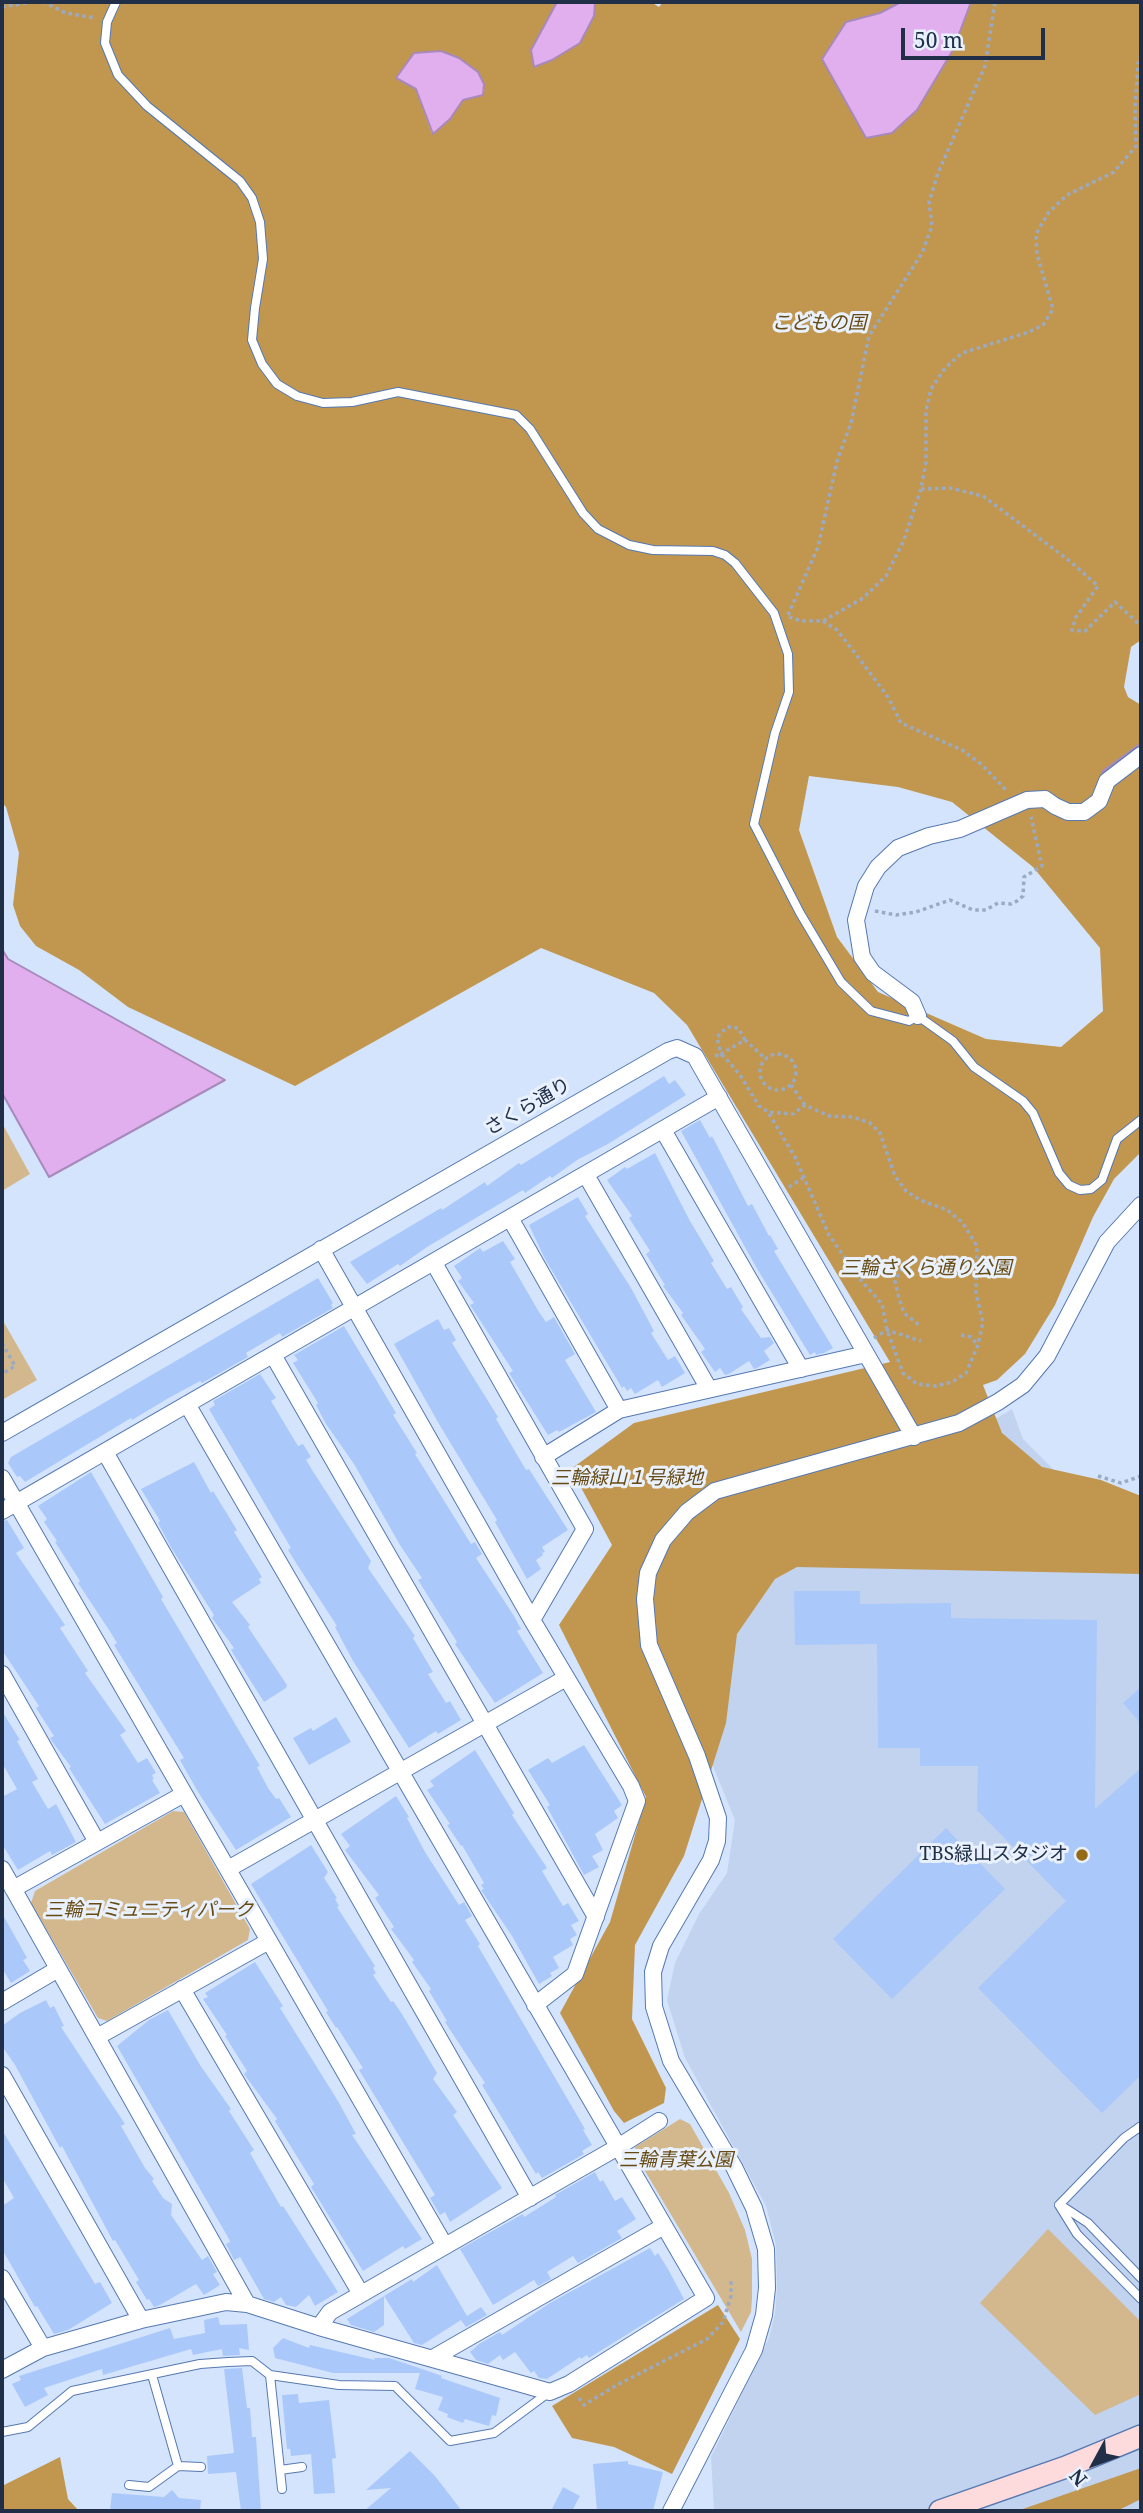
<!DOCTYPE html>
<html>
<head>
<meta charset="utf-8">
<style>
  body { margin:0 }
  #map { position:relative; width:1143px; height:2513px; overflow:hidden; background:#d4e4fd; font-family:"Noto Serif",serif }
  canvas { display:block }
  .frame { position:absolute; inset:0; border:4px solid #202f47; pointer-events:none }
  .north { position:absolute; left:1059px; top:2429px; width:70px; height:70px; -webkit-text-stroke:5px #e8f1fd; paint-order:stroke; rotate:229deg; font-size:19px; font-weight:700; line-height:28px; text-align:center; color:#202f47 }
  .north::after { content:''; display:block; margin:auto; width:24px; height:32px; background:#202f47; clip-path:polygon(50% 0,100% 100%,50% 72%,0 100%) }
  .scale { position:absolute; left:901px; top:28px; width:144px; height:32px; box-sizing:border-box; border:4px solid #202f47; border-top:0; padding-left:9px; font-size:21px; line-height:24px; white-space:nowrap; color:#202f47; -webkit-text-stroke:5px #e8f1fd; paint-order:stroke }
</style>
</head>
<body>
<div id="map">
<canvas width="1143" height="2513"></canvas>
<div class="frame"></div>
<div class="north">N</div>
<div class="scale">50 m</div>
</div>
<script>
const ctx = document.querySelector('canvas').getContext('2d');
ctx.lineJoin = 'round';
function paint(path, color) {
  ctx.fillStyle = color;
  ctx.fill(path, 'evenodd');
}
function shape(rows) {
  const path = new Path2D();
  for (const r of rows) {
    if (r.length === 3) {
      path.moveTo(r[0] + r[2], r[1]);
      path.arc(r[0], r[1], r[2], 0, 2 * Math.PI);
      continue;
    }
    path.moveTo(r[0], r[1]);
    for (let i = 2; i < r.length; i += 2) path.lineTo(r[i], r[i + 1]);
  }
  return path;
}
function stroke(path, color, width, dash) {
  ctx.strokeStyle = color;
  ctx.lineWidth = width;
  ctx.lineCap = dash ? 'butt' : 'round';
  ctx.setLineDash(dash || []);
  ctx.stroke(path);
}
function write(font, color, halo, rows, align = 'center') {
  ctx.font = font + ' "Noto Serif","Noto Sans JP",serif';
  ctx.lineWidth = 6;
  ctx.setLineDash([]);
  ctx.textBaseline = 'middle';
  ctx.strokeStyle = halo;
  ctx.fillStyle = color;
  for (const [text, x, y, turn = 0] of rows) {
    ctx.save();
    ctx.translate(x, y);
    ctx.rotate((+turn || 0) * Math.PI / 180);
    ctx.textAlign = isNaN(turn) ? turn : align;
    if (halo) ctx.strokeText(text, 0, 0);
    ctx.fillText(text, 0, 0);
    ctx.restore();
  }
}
paint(shape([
  [1012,1409,1023,1439,1060,1476,1141,1501,1141,2511,714,2511,711,2457,769,2338,775,2314,777,2287,776,2245,766,2206,685,2058,667,2000,675,1963,699,1914,727,1873,735,1820,662,1642,976,1431]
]), '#c2d3ef');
paint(shape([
  [2,1123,30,1174,2,1191],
  [2,1319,37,1380,2,1400],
  [173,1811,184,1812,250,1929,248,1940,107,2021,98,2018,31,1903,35,1891],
  [680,2119,690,2124,729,2193,745,2230,752,2259,752,2299,751,2312,741,2332,639,2161,635,2147],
  [1048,2229,1141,2322,1141,2394,1095,2415,980,2303]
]), '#d3b88e');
paint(shape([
  [2,2,557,2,549,19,594,16,595,2,651,2,659,7,663,2,901,2,880,13,846,22,953,50,971,2,1141,2,1141,640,1131,647,1124,687,1128,697,1141,705,1141,1152,1114,1179,1093,1217,1055,1305,1025,1354,997,1380,983,1385,1002,1433,1042,1467,1101,1480,1141,1496,1141,1574,797,1567,775,1579,737,1634,726,1723,684,1856,635,1945,632,2019,666,2088,664,2103,624,2123,614,2111,560,2013,610,1922,646,1797,559,1625,612,1545,571,1469,634,1423,890,1362,687,1025,654,993,541,948,295,1086,128,1007,79,970,36,946,20,926,13,905,19,853,6,807,2,803],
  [441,51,459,58,478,72,450,119,432,134,416,89],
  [809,776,898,787,952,802,1033,867,1100,948,1103,1011,1061,1047,986,1039,878,992,837,937,799,830],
  [718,2305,740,2339,672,2474,614,2447,572,2438,552,2406],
  [60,2457,68,2499,79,2511,2,2511,2,2486],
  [1141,2468,1141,2499,1117,2511,1017,2511]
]), '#c19750');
const water = shape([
  [557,2,595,2,594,16,580,43,552,60,534,67,531,50,557,2],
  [901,2,971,2,953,50,917,110,892,133,866,138,822,59,846,22,880,13,901,2],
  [441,51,459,58,478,72,484,84,483,95,463,100,450,119,433,134,416,89,396,78,414,53,441,51],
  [2,949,8,959,225,1080,49,1177,2,1093,2,949]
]);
paint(water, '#e1afee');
stroke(water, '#a789bc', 2);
stroke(shape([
  [1105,772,1141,746]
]), '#a789bc', 6);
paint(shape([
  [664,1076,669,1084,675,1080,686,1095,608,1144,577,1160,552,1178,550,1176,525,1193,523,1190,427,1247,400,1266,398,1264,367,1284,350,1262,441,1208,442,1210,485,1182,487,1186,519,1163,521,1165],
  [700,1120,710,1138,712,1136,748,1206,752,1204,769,1236,770,1235,778,1249,774,1251,833,1348,824,1353,816,1355,815,1352,810,1355,756,1267,681,1131],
  [655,1153,690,1221,714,1261,711,1263,727,1289,731,1287,743,1307,741,1309,761,1338,770,1337,774,1343,764,1351,770,1360,757,1368,754,1369,749,1361,729,1374,725,1375,720,1368,715,1372,701,1352,705,1349,681,1315,683,1313,663,1286,665,1285,646,1254,650,1251,629,1218,632,1216,607,1180,625,1167,627,1169],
  [578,1197,588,1214,585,1216,631,1288,654,1331,651,1333,668,1360,675,1356,685,1373,662,1387,658,1380,635,1394,631,1388,627,1391,624,1386,622,1388,545,1259,529,1225],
  [503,1241,515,1259,510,1262,539,1312,546,1322,554,1317,575,1354,565,1360,596,1412,559,1432,557,1430,548,1435,509,1373,513,1371,470,1305,474,1303,458,1281,462,1278,454,1266,480,1248,483,1252],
  [318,1278,333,1303,331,1305,333,1308,282,1337,280,1333,246,1353,248,1357,202,1383,200,1381,167,1399,132,1420,131,1418,25,1482,20,1476,17,1477,8,1463,11,1457],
  [438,1319,444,1330,449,1328,456,1340,452,1343,498,1417,496,1419,526,1470,529,1469,568,1530,542,1547,545,1552,542,1553,543,1555,536,1560,541,1569,527,1579,495,1522,497,1520,439,1424,394,1344],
  [344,1326,396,1413,393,1415,417,1453,415,1454,471,1544,475,1542,482,1554,476,1558,514,1616,521,1629,517,1631,543,1673,495,1703,455,1644,457,1642,418,1580,422,1578,400,1545,354,1464,326,1424,316,1405,318,1403,293,1363,298,1360,294,1355],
  [260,1374,276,1398,271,1401,298,1446,303,1444,311,1457,306,1460,314,1473,371,1561,368,1568,415,1636,413,1638,433,1672,428,1674,446,1703,450,1701,461,1720,438,1734,436,1731,409,1748,353,1661,335,1627,337,1626,298,1566,288,1550,291,1548,209,1409,215,1405,213,1401],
  [194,1462,211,1493,213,1491,237,1530,234,1532,262,1577,259,1579,261,1583,232,1602,250,1625,248,1627,287,1685,286,1688,264,1702,231,1650,234,1648,212,1618,214,1615,172,1549,158,1523,160,1521,141,1489],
  [91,1472,163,1597,161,1599,260,1766,257,1767,268,1788,276,1799,279,1798,291,1817,236,1850,198,1792,180,1760,184,1758,114,1645,117,1643,111,1633,78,1583,80,1581,55,1542,57,1541,44,1522,47,1519,38,1506],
  [7,1520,24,1548,16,1553,65,1625,60,1628,88,1671,85,1673,126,1731,120,1735,138,1763,147,1758,156,1773,152,1775,154,1779,152,1780,160,1793,105,1824,69,1768,71,1767,54,1744,50,1738,54,1736,36,1708,39,1706,2,1650,2,1521],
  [794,1591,860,1591,860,1604,951,1603,951,1618,1097,1620,1095,1809,1141,1768,1141,2075,1102,2113,978,1988,1066,1901,977,1810,978,1766,920,1766,920,1748,878,1748,877,1644,795,1645],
  [1141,1687,1141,1724,1123,1703],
  [2,1711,20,1740,17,1741,38,1779,32,1782,48,1809,56,1804,76,1842,52,1855,50,1851,18,1870,2,1844,2,1797,17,1789,2,1763],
  [336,1717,351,1742,309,1765,293,1738,311,1728,313,1731],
  [584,1745,622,1805,614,1811,618,1818,595,1834,603,1850,592,1856,599,1867,584,1875,547,1807,550,1805,528,1770,548,1758,552,1763],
  [475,1750,514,1813,512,1815,547,1868,542,1871,563,1906,568,1903,579,1921,571,1925,577,1935,570,1939,573,1945,553,1957,559,1968,550,1973,552,1976,539,1984,512,1936,481,1890,484,1889,481,1885,484,1883,462,1845,461,1846,447,1825,450,1824,427,1790,434,1786,430,1781],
  [396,1796,409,1817,407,1818,425,1852,459,1905,464,1902,472,1916,465,1920,480,1944,478,1946,585,2129,583,2130,592,2145,582,2151,584,2154,542,2178,538,2172,536,2174,519,2146,482,2085,485,2083,445,2022,447,2021,429,1991,431,1989,412,1962,414,1960,391,1929,394,1927,375,1898,379,1895,345,1850,350,1846,341,1834],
  [946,1828,1005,1889,892,1999,833,1939],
  [311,1845,328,1872,324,1878,337,1898,335,1899,339,1906,337,1907,375,1966,373,1968,376,1973,373,1975,391,2002,393,2001,402,2014,437,2073,433,2079,457,2112,453,2115,502,2188,450,2222,445,2212,440,2215,430,2198,435,2195,359,2070,363,2068,337,2027,336,2028,326,2012,328,2011,251,1884],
  [2,1913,27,1958,23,1960,30,1971,11,1983,2,1968],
  [255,1962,283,2006,280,2008,338,2101,356,2134,352,2135,422,2239,405,2249,403,2246,363,2271,311,2187,314,2184,275,2121,277,2119,244,2074,247,2071,225,2036,227,2035,203,1999,208,1997,205,1993],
  [46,2000,50,2008,54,2006,64,2026,61,2027,125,2124,121,2126,145,2168,154,2179,152,2181,163,2198,172,2204,171,2215,202,2260,208,2256,217,2272,213,2274,220,2285,204,2295,196,2284,160,2305,154,2307,149,2299,147,2300,136,2282,139,2280,115,2240,113,2241,62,2146,60,2148,15,2065,2,2046,2,2026,20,2013],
  [168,2010,200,2065,231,2109,229,2111,254,2150,250,2153,281,2207,283,2206,338,2292,315,2306,309,2295,296,2307,286,2305,281,2297,274,2302,264,2299,240,2257,234,2260,226,2244,230,2242,229,2239,117,2046,149,2020],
  [2,2130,95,2284,100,2282,112,2303,68,2330,54,2334,37,2306,35,2307,2,2249,2,2206,14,2198,2,2177],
  [595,2172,600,2182,603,2180,615,2201,622,2197,636,2219,617,2231,622,2238,578,2263,573,2256,547,2272,551,2279,538,2286,534,2280,493,2305,460,2249,523,2214,524,2217,556,2197,555,2195],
  [650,2248,655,2256,658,2253,668,2269,684,2299,589,2358,587,2355,581,2359,580,2357,547,2379,539,2378,534,2371,531,2373,515,2352,503,2360,500,2355,488,2364,476,2360,470,2352,479,2344,500,2332,502,2335,550,2303],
  [437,2265,467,2316,481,2307,487,2315,466,2327,461,2320,422,2345,414,2343,384,2296,412,2279,413,2282],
  [384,2296,384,2325,374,2332,351,2325,347,2319],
  [218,2317,220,2325,247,2324,249,2350,239,2348,240,2355,223,2356,222,2349,193,2355,191,2349,103,2375,102,2369,44,2388,48,2395,25,2407,12,2384,21,2380,19,2376,170,2328,174,2339,205,2333,204,2320],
  [283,2338,309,2348,310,2345,375,2360,374,2358,389,2358,425,2370,442,2376,441,2378,500,2398,496,2416,492,2415,489,2426,465,2419,463,2423,447,2417,448,2414,438,2410,443,2397,415,2389,420,2373,333,2373,275,2358,273,2348],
  [242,2368,247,2408,250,2408,252,2437,256,2437,261,2511,241,2511,236,2472,208,2474,207,2456,234,2453,224,2369],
  [298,2394,299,2403,329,2400,336,2458,332,2459,335,2493,314,2494,311,2454,291,2456,290,2449,287,2449,282,2395],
  [410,2451,435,2476,462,2511,364,2511,391,2488,366,2490],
  [628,2461,628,2464,663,2472,653,2511,597,2511,593,2464],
  [563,2487,580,2496,572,2511,551,2511],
  [172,2490,179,2498,201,2500,200,2511,110,2511,112,2493,164,2497]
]), '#aac9fa');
const lane = shape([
  [116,2,107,22,105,43,118,75,147,106,240,181,252,198,260,222,263,259,255,308,252,340,262,364,277,384,297,396,323,403,352,402,398,392,516,415,530,429,583,513,598,529,629,545,653,550,713,551,725,555,735,563,774,613,788,654,789,692,775,733,754,824,800,913,841,982,871,1011,909,1021,918,1016,953,1041,974,1067,1023,1101,1033,1113,1059,1173,1069,1185,1080,1190,1091,1189,1102,1180,1117,1139,1141,1120],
  [1059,2205,1077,2234,1141,2299],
  [1059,2205,1124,2138,1141,2126],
  [1062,2206,1088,2223,1141,2278],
  [152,2375,178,2466,201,2467],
  [270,2375,282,2489],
  [2,2432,28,2427,72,2391,200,2364,228,2362,252,2361,270,2375,339,2385,395,2386,450,2441,494,2433,548,2393],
  [280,2470,302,2467],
  [129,2485,149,2487,178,2466]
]);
const street = shape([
  [918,1016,912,1002,873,973,862,957,856,920,866,886,878,867,898,848,929,836,960,829,1027,800,1045,799,1055,806,1068,812,1084,812,1099,801,1107,781,1141,755],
  [663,1130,801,1369],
  [586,1175,709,1389],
  [510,1218,619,1410],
  [321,1249,532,1620,631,1786,637,1801,575,1974,535,2005],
  [434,1263,585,1529,532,1620],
  [273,1355,596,1917],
  [2,1433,668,1051,677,1048,695,1056,700,1065,914,1437],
  [105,1452,530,2198],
  [543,1457,619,1410,866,1354],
  [2,1478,445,2246],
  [2,1511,719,1097],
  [2,1674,97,1842],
  [2,1869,247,2304],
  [228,1869,566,1678],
  [13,1889,184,1794],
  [182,1989,361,2294],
  [2,2002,58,1969],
  [97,2037,269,1941],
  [2,2075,141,2320],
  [2,2278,43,2348],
  [319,2327,330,2312,618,2147,659,2121],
  [433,2358,664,2226],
  [2,2370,43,2348,141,2320,226,2302,247,2304,319,2327,550,2392,569,2384,706,2298,187,1404],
  [671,2511,754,2350,764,2315,767,2288,766,2249,754,2208,734,2167,671,2061,654,2007,653,1972,661,1946,711,1860,717,1841,718,1818,697,1756,649,1645,645,1599,648,1573,663,1540,687,1512,715,1491,959,1423,998,1402,1023,1385,1047,1356,1107,1242,1141,1205]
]);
const secondary = shape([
  [940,2511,1066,2467,1141,2436]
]);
stroke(lane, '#5679b1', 10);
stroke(street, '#5679b1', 18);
stroke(secondary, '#5679b1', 24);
stroke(shape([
  [43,2,66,13,95,18],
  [2,7,33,2],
  [921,489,950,488,983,496,1071,562,1098,586,1076,617,1072,630,1085,631,1115,602,1141,626],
  [788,615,818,547,837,461,851,423,869,336,922,253,932,226,929,202,938,173,985,66,995,2],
  [789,617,801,621,823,621,863,598,886,576,903,542,921,489,926,462,926,411,931,389,945,368,962,353,1029,332,1043,325,1053,309,1037,254,1036,234,1049,212,1067,195,1114,172,1136,146,1135,108,1138,64,1141,54],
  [823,621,837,630,858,657,888,697,901,723,962,750,981,764,1007,791],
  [875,911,896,915,916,912,950,900,973,910,986,910,998,903,1011,904,1017,901,1023,896,1024,877,1042,866,1031,817],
  [745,1040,738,1028,732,1027,727,1027,717,1037,721,1054,745,1040,766,1059],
  [778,1072,18],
  [715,1056,721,1054,729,1062,740,1075,759,1106,768,1112,793,1114,805,1105,829,1116,853,1117,870,1123,880,1133,895,1176,906,1191,920,1200,947,1210,962,1222,977,1246,976,1294,983,1322,978,1345,966,1373,952,1382,936,1386,917,1384,903,1373,887,1330,882,1304,859,1278,829,1235,795,1157,768,1112],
  [791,1085,805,1105],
  [789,1187,803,1178],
  [902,1268,895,1281,899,1298,904,1313,919,1325],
  [961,1335,971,1337,978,1345],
  [874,1338,887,1330,921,1341],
  [2,1343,15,1366,2,1374],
  [1098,1476,1121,1483,1141,1476],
  [579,2398,584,2405,617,2385,707,2339,723,2322,731,2296,731,2280]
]), '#9baac3', 3.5, [3.5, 3.5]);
stroke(lane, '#fff', 8);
stroke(street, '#fff', 16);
stroke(secondary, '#fddbdc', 21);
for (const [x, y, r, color] of [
  [1082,1855,7,"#946a14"]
]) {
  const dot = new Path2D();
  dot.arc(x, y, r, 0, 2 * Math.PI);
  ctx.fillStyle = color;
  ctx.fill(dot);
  stroke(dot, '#e8f1fd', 2.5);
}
write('italic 19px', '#674b13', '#e8f1fd', [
  ["こどもの国",819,324],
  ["三輪さくら通り公園",926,1269],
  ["三輪緑山１号緑地",627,1479],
  ["三輪コミュニティパーク",149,1911],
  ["三輪青葉公園",676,2161]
]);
write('19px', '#202f47', '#e8f1fd', [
  ["さくら通り",528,1107,-30]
]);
write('19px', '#202f47', '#e8f1fd', [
  ["TBS緑山スタジオ",1068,1855]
], 'right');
</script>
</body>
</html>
